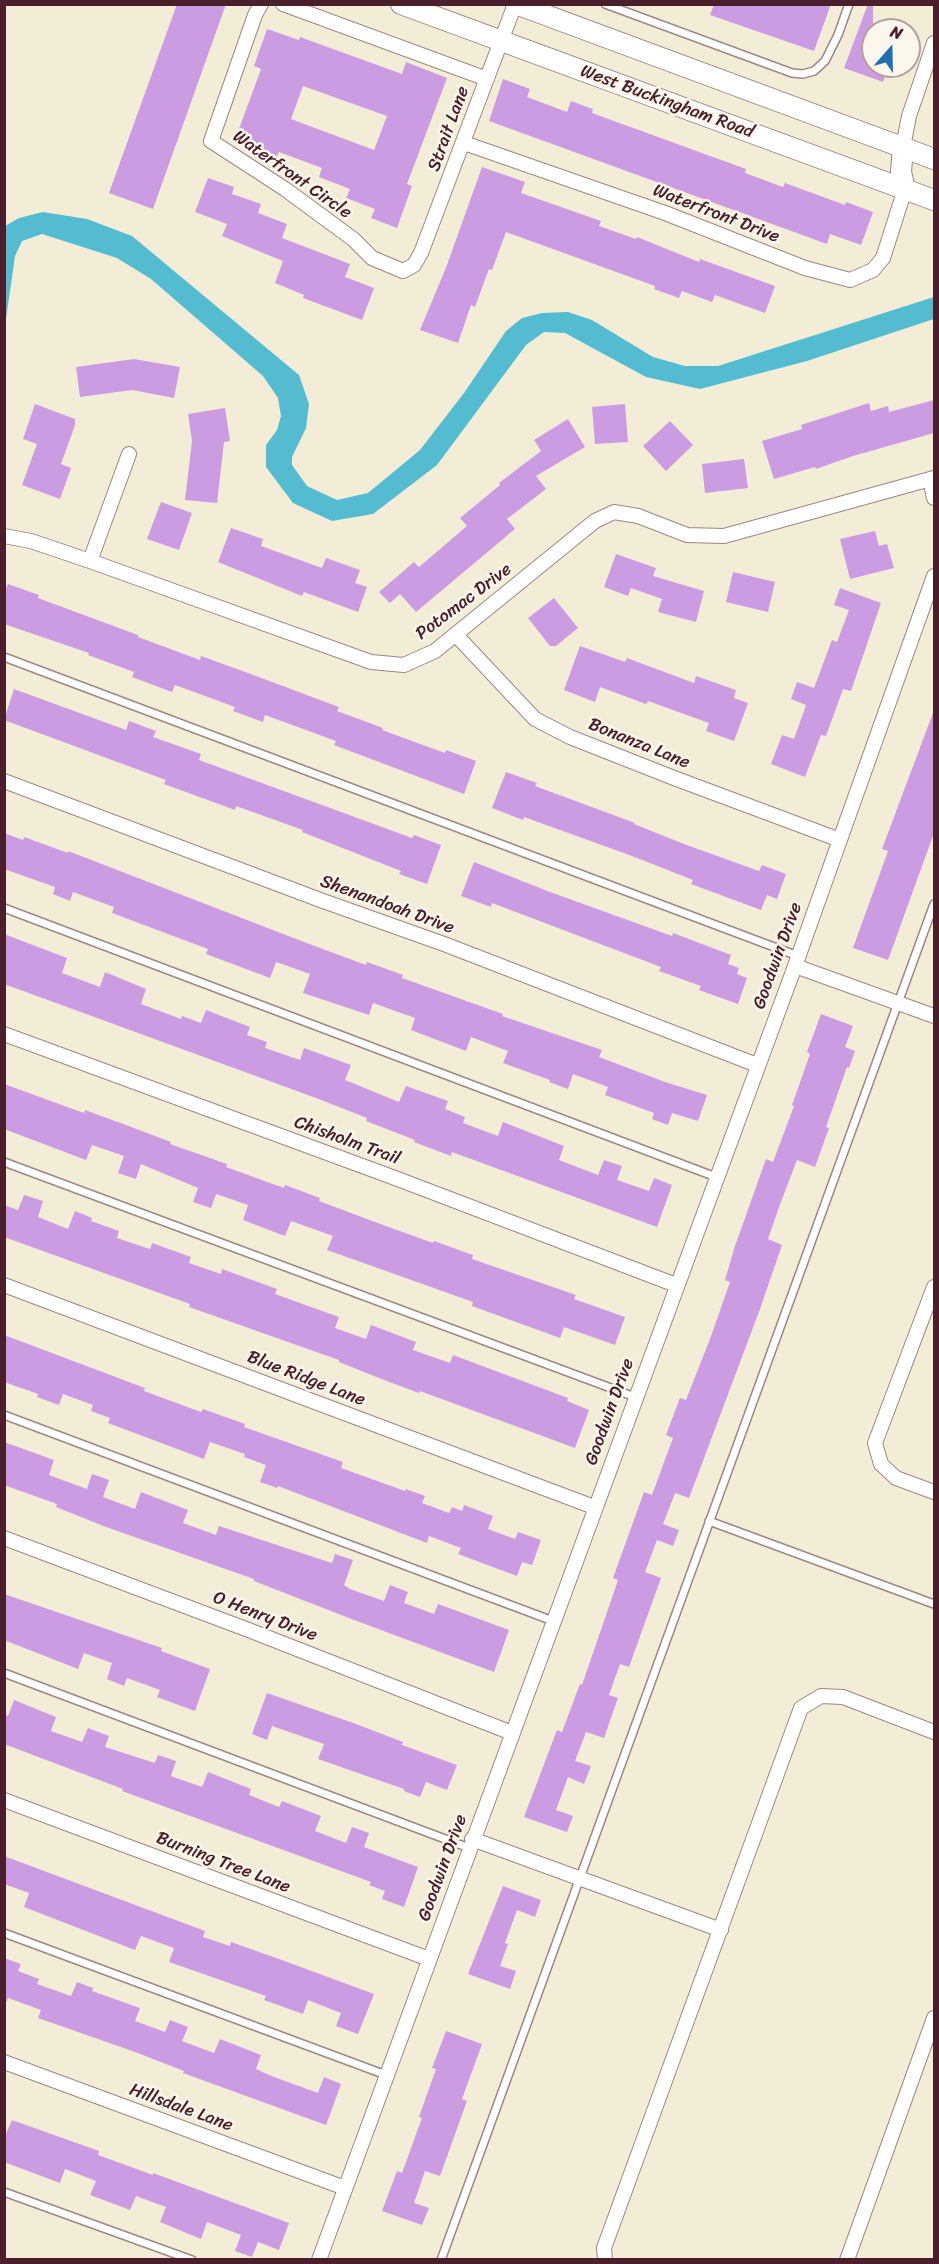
<!DOCTYPE html>
<html>
<head>
<meta charset="utf-8">
<style>
  body { margin:0 }
  #map { position:relative; width:939px; height:2264px; overflow:hidden; background:#f3edd8; font-family:Sriracha,sans-serif }
  canvas { display:block }
  .frame { position:absolute; inset:0; border:6px solid #4a1f2b; pointer-events:none }
  .north { position:absolute; left:861px; top:18px; width:60px; height:60px; box-sizing:border-box; background:#fbf7ec; border:2px solid #b4a19f; border-radius:50%; rotate:20deg; font-size:16px; font-weight:700; line-height:24px; text-align:center; color:#4a1f2b }
  .north::after { content:''; display:block; margin:auto; width:21px; height:27px; background:#1f6fb2; clip-path:polygon(50% 0,100% 100%,50% 72%,0 100%) }
</style>
</head>
<body>
<div id="map">
<canvas width="939" height="2264"></canvas>
<div class="frame"></div>
<div class="north">N</div>
</div>
<script>
const ctx = document.querySelector('canvas').getContext('2d');
ctx.lineJoin = 'round';
function paint(path, color) {
  ctx.fillStyle = color;
  ctx.fill(path, 'evenodd');
}
function shape(rows) {
  const path = new Path2D();
  for (const r of rows) {
    path.moveTo(r[0], r[1]);
    for (let i = 2; i < r.length; i += 2) path.lineTo(r[i], r[i + 1]);
  }
  return path;
}
function stroke(path, color, width, dash) {
  ctx.strokeStyle = color;
  ctx.lineWidth = width;
  ctx.lineCap = dash ? 'butt' : 'round';
  ctx.setLineDash(dash || []);
  ctx.stroke(path);
}
function write(font, color, halo, rows, align = 'center') {
  ctx.font = font + ' Sriracha,sans-serif';
  ctx.lineWidth = 5;
  ctx.setLineDash([]);
  ctx.textBaseline = 'middle';
  ctx.strokeStyle = halo;
  ctx.fillStyle = color;
  for (const [text, x, y, turn = 0] of rows) {
    ctx.save();
    ctx.translate(x, y);
    ctx.rotate((+turn || 0) * Math.PI / 180);
    ctx.textAlign = isNaN(turn) ? turn : align;
    if (halo) ctx.strokeText(text, 0, 0);
    ctx.fillText(text, 0, 0);
    ctx.restore();
  }
}
paint(shape([
  [43,212,87,219,132,236,299,375,309,404,306,428,292,457,292,465,307,486,337,500,368,493,420,450,464,393,506,331,522,318,542,313,568,312,592,320,653,357,685,366,718,366,934,297,934,319,807,361,700,389,646,377,565,333,544,332,526,345,437,465,373,514,332,521,293,503,266,467,266,445,277,430,281,416,278,398,263,376,151,279,117,258,42,234,22,241,15,256,5,326,5,226,19,218]
]), '#54bcd1');
paint(shape([
  [177,4,226,4,153,209,109,193],
  [714,4,831,4,814,51,710,15],
  [868,4,873,4,873,66,889,66,883,82,844,68],
  [267,29,299,40,300,37,402,74,406,62,447,78,407,184,412,186,397,228,371,218,375,209,346,198,350,189,319,177,322,168,279,152,277,156,235,140,261,69,254,66],
  [303,86,387,116,374,150,291,119],
  [503,79,530,89,527,97,567,112,571,101,593,109,592,113,746,169,745,173,783,187,785,183,845,205,846,202,873,212,861,245,830,234,827,244,489,121],
  [482,167,525,182,521,193,601,221,599,226,636,239,637,237,699,262,700,259,775,286,765,313,715,295,712,302,682,291,679,298,654,289,655,286,506,232,492,270,489,269,475,307,471,305,458,343,420,330,447,265],
  [208,178,234,187,232,194,261,204,258,213,287,224,282,238,350,264,345,277,374,288,362,320,303,298,304,295,275,283,283,261,222,236,227,224,195,212],
  [134,359,180,367,174,398,132,390,80,397,76,367],
  [934,400,934,433,853,456,816,469,815,467,774,479,762,441,802,429,801,425,869,403,871,411,888,406,889,412],
  [35,404,75,419,75,425,61,464,71,468,60,499,22,485,37,444,23,439],
  [625,404,628,442,595,444,592,407],
  [225,408,230,441,224,442,217,503,185,500,192,441,188,414],
  [568,419,585,447,536,476,546,489,507,519,515,529,416,612,400,594,390,603,379,592,414,562,419,567,467,526,460,518,500,485,499,483,541,451,534,440],
  [670,421,693,445,666,471,643,446],
  [744,459,748,488,705,493,702,464],
  [161,502,192,513,179,550,147,539],
  [231,528,263,539,261,546,322,568,326,558,360,570,355,583,367,587,358,612,304,592,302,596,218,562],
  [875,531,879,546,887,544,894,568,850,579,840,539],
  [616,554,656,568,653,576,704,591,696,622,658,612,662,599,631,588,628,596,604,587],
  [733,572,775,582,768,612,726,602],
  [8,584,39,595,38,598,138,635,138,637,200,660,201,656,248,673,339,707,337,711,383,728,382,730,445,753,446,750,476,761,464,794,334,745,336,741,265,715,263,722,233,711,235,707,175,685,172,692,132,677,134,672,88,655,89,653,4,624,4,593],
  [840,588,881,603,851,691,843,689,826,736,821,735,805,777,771,764,782,735,794,739,806,705,791,699,797,682,814,688,832,640,837,642,849,610,834,605],
  [554,598,578,628,556,646,550,646,528,618],
  [580,646,625,662,627,658,694,683,696,676,736,690,734,698,748,703,734,741,706,731,709,723,648,701,646,704,600,687,595,702,564,690],
  [14,689,126,730,129,721,156,731,153,737,201,754,199,760,412,838,414,835,441,845,427,884,399,874,401,871,302,832,303,830,236,806,235,810,164,784,166,780,4,720],
  [933,713,934,713,934,833,888,960,853,948,888,851,882,849],
  [506,772,537,783,535,786,635,823,634,824,684,844,759,871,762,865,786,874,777,899,767,895,761,910,691,884,693,880,632,856,524,817,523,820,492,808],
  [4,833,23,840,24,837,68,853,68,851,304,942,366,965,367,962,403,975,402,978,503,1014,502,1016,602,1050,599,1057,665,1082,707,1095,698,1121,672,1113,668,1125,652,1119,654,1113,605,1095,608,1087,573,1074,568,1089,549,1082,550,1080,503,1063,508,1051,471,1037,466,1051,411,1030,415,1018,373,1003,369,1015,303,993,310,974,276,962,270,978,206,954,208,949,112,913,114,907,73,892,70,901,53,894,55,887,4,869],
  [474,862,550,892,672,936,673,933,731,955,728,964,739,968,737,974,747,978,738,1004,699,990,701,986,659,971,661,967,492,903,491,907,461,896],
  [4,934,67,958,62,973,100,987,105,972,146,989,141,1004,181,1019,182,1016,201,1023,206,1010,250,1027,247,1035,267,1042,265,1048,300,1060,304,1048,351,1065,345,1080,399,1102,406,1086,448,1101,445,1109,465,1117,463,1123,498,1136,503,1122,564,1146,559,1160,598,1175,604,1160,622,1166,617,1180,649,1191,654,1178,672,1185,657,1227,452,1152,451,1156,414,1142,415,1140,366,1121,367,1118,316,1098,4,984],
  [821,1014,853,1026,845,1047,855,1051,849,1068,847,1067,826,1127,829,1128,815,1167,797,1160,779,1207,768,1239,782,1245,760,1309,689,1498,675,1493,663,1524,679,1530,673,1546,657,1540,645,1572,661,1578,629,1667,620,1664,609,1695,618,1698,604,1738,586,1732,575,1761,591,1766,584,1784,568,1777,556,1810,573,1816,567,1832,524,1817,557,1730,562,1732,580,1684,582,1685,618,1580,613,1578,644,1492,652,1495,673,1438,666,1435,680,1398,686,1400,710,1339,730,1282,725,1280,735,1246,766,1159,773,1162,794,1106,792,1105,810,1054,807,1052],
  [4,1084,84,1113,85,1110,126,1125,171,1142,170,1144,227,1164,226,1167,284,1188,285,1185,320,1198,319,1201,375,1222,433,1243,434,1241,473,1255,472,1259,576,1295,574,1299,625,1317,615,1345,564,1327,560,1338,472,1306,473,1302,327,1250,333,1236,291,1221,285,1236,269,1230,243,1220,248,1205,216,1194,211,1208,193,1202,198,1188,141,1164,136,1179,118,1173,124,1156,92,1145,86,1160,4,1129],
  [24,1195,43,1201,38,1217,68,1229,75,1211,92,1218,91,1221,119,1231,117,1238,150,1249,152,1243,191,1257,189,1263,221,1274,222,1269,277,1289,275,1294,339,1317,335,1328,366,1339,371,1325,416,1342,413,1350,450,1363,453,1355,568,1398,567,1401,589,1410,575,1448,420,1391,419,1393,384,1380,339,1362,339,1360,189,1307,190,1304,4,1237,4,1205,18,1210],
  [4,1335,145,1388,144,1391,201,1412,203,1409,245,1424,244,1427,343,1462,341,1468,405,1491,406,1489,425,1496,422,1503,449,1513,452,1507,462,1511,464,1505,493,1516,488,1529,515,1539,518,1532,541,1540,532,1565,522,1562,517,1576,458,1554,461,1548,429,1536,427,1543,278,1486,277,1488,260,1482,266,1465,244,1457,245,1454,210,1442,204,1459,108,1423,110,1418,91,1411,93,1405,63,1394,59,1405,37,1397,38,1394,4,1382],
  [4,1442,54,1460,49,1475,87,1489,92,1474,109,1480,103,1497,135,1509,141,1492,188,1510,183,1523,216,1535,219,1526,332,1563,335,1554,353,1560,344,1585,350,1589,384,1601,390,1585,408,1592,404,1603,434,1614,438,1604,509,1630,494,1672,354,1620,254,1581,254,1579,106,1527,56,1507,57,1504,4,1485],
  [4,1594,162,1648,161,1651,210,1669,195,1711,157,1697,160,1690,127,1678,124,1686,107,1679,112,1663,84,1653,78,1669,4,1640],
  [267,1693,356,1724,403,1742,402,1745,457,1765,447,1790,426,1782,420,1797,404,1791,404,1789,318,1759,324,1744,272,1726,267,1740,252,1734],
  [14,1700,56,1717,51,1731,82,1742,88,1728,109,1736,105,1747,155,1763,158,1755,176,1761,171,1776,202,1787,208,1772,251,1789,249,1795,279,1807,282,1801,321,1816,315,1831,346,1843,352,1827,369,1833,364,1847,418,1867,404,1907,382,1899,385,1891,369,1885,371,1882,122,1791,123,1789,4,1744,4,1715,8,1716],
  [4,1856,205,1931,203,1937,230,1946,231,1942,279,1959,374,1994,358,2034,336,2026,341,2013,308,2000,303,2014,264,2000,266,1996,169,1962,174,1948,141,1936,135,1950,24,1907,29,1893,4,1884],
  [503,1886,541,1900,535,1917,517,1910,505,1943,508,1944,500,1966,516,1971,510,1989,468,1974],
  [4,1958,21,1964,18,1971,39,1979,37,1984,71,1996,77,1982,93,1988,92,1991,140,2008,135,2021,165,2032,170,2020,188,2027,182,2041,214,2053,220,2039,261,2055,256,2069,274,2077,318,2093,324,2077,341,2084,326,2125,183,2073,184,2071,135,2052,38,2018,41,2010,8,1998,6,2003,4,2003],
  [446,2031,482,2044,462,2099,467,2101,440,2176,425,2171,414,2203,429,2208,422,2225,382,2211,397,2171,402,2173,422,2118,419,2117,436,2069,432,2068],
  [12,2120,99,2151,98,2155,153,2175,153,2173,289,2223,279,2250,258,2242,252,2257,235,2251,241,2235,207,2222,201,2239,160,2222,166,2207,136,2196,130,2210,90,2195,96,2181,65,2169,60,2183,4,2162,4,2138]
]), '#cc9ce2');
const service = shape([
  [605,4,792,73,803,74,814,71,825,61,838,35,849,4],
  [4,657,798,956],
  [4,908,716,1177],
  [4,1162,635,1397],
  [4,1415,553,1621],
  [709,1521,934,1604],
  [4,1673,469,1848],
  [4,1933,386,2075],
  [4,2192,192,2260],
  [441,2260,934,904]
]);
const minor = shape([
  [261,4,255,15,211,141,285,189,353,239,372,258,403,271,414,265,421,253,515,4],
  [283,4,487,79],
  [464,143,665,213,805,268,850,280,873,270,883,258,905,189],
  [903,147,909,116,934,43],
  [930,479,934,498],
  [4,536,31,541,90,561,371,662,404,665,435,651,595,521,614,512,638,516,687,535,724,536,934,478],
  [90,561,129,454],
  [456,635,535,719,570,737,674,778,840,840],
  [4,781,323,901,444,944,757,1065],
  [795,966,934,1016],
  [4,1034,395,1178,676,1285],
  [4,1285,594,1507],
  [934,1287,875,1443,881,1464,896,1478,934,1492],
  [4,1538,246,1629,512,1733],
  [4,1800,429,1959],
  [472,1839,721,1930],
  [4,2062,345,2188],
  [319,2260,795,966,934,576],
  [605,2260,604,2248,801,1708,821,1696,843,1697,934,1732],
  [847,2260,934,2018]
]);
const secondary = shape([
  [401,4,934,200],
  [516,4,934,159],
  [903,147,901,172,905,189]
]);
stroke(service, '#9e8682', 10);
stroke(minor, '#9e8682', 16);
stroke(secondary, '#9e8682', 22);
stroke(service, '#fff', 7);
stroke(minor, '#fff', 14);
stroke(secondary, '#fff', 20);
write('18px', '#4a1f2b', '#fbf7ec', [
  ["West Buckingham Road",667,102,20],
  ["Strait Lane",449,129,-70],
  ["Waterfront Circle",292,175,35],
  ["Waterfront Drive",716,214,21],
  ["Potomac Drive",464,602,-37],
  ["Bonanza Lane",639,744,22],
  ["Shenandoah Drive",387,905,20],
  ["Goodwin Drive",778,956,-70],
  ["Chisholm Trail",347,1141,20],
  ["Blue Ridge Lane",306,1379,21],
  ["Goodwin Drive",610,1412,-70],
  ["O Henry Drive",265,1617,21],
  ["Burning Tree Lane",223,1863,21],
  ["Goodwin Drive",443,1868,-70],
  ["Hillsdale Lane",181,2108,20]
]);
</script>
</body>
</html>
